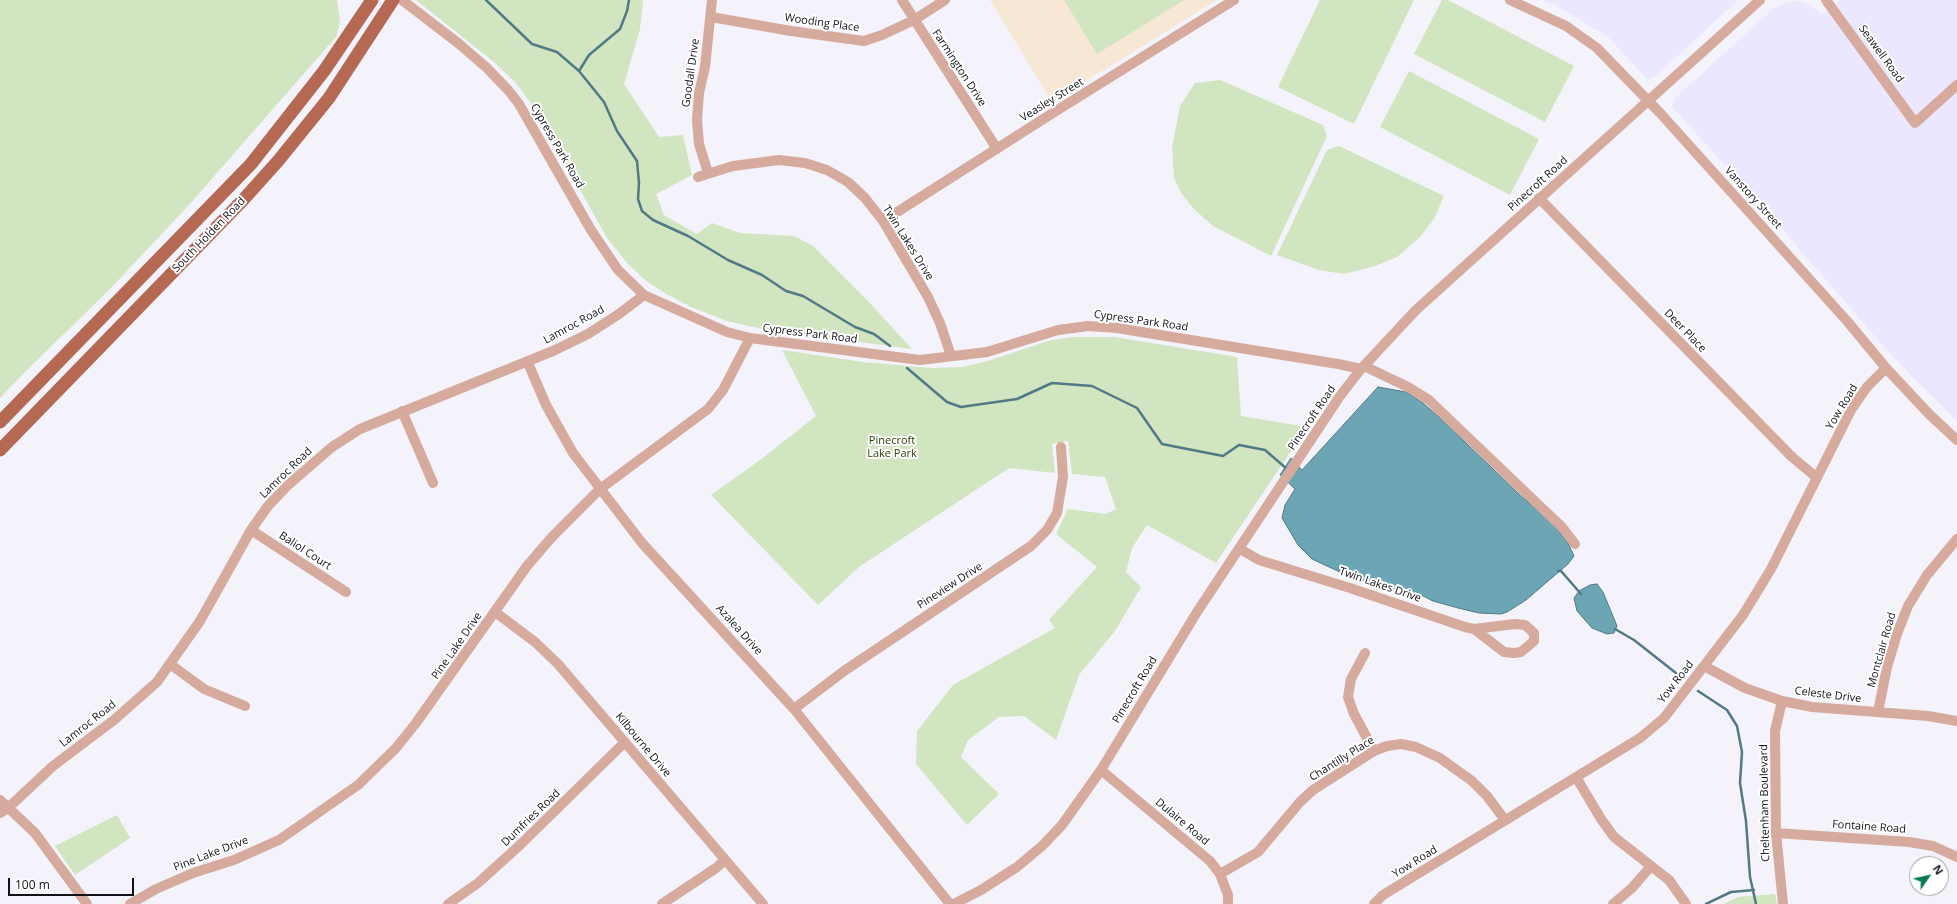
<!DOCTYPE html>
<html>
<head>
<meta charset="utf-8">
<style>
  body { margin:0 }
  #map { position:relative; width:1957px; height:904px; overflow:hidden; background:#f4f3fc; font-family:"Open Sans",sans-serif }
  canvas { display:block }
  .north { position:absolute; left:1909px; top:856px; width:40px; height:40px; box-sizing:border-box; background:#fff; border:1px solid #a1a0a3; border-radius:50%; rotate:56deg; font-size:11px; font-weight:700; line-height:16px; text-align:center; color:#131219 }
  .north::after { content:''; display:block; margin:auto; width:14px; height:18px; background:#0a7a55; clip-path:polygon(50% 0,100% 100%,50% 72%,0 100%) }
  .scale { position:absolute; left:8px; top:878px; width:126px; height:18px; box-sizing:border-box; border:2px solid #131219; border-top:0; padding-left:5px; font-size:12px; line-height:14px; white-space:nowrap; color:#131219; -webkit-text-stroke:3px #fff; paint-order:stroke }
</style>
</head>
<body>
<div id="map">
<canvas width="1957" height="904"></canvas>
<div class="north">N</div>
<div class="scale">100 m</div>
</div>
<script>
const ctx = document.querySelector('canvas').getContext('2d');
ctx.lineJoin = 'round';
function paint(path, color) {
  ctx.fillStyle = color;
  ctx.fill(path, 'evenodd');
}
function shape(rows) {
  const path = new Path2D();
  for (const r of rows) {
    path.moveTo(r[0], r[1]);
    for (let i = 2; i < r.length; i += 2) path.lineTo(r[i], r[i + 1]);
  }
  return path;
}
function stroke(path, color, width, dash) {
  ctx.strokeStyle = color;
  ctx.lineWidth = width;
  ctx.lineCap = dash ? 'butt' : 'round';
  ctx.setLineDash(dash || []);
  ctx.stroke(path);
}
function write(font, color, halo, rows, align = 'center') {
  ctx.font = font + ' "Open Sans",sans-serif';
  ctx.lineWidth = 4;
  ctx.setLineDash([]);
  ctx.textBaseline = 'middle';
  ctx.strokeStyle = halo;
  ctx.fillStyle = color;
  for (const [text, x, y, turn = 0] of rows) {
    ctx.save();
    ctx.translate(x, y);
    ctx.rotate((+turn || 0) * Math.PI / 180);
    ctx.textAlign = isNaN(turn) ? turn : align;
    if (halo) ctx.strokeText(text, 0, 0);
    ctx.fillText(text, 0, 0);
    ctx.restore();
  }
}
paint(shape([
  [1541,0,1738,0,1657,75,1648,80,1608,37,1554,4],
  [1840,0,1957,0,1957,421,1913,378,1879,341,1769,214,1672,107,1675,98,1773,9,1782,4,1800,1,1810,4,1821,15]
]), '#eae7ff');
paint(shape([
  [990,0,1217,0,1052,102]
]), '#f7e8d5');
paint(shape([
  [0,0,337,0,340,22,336,37,189,205,109,290,27,370,0,398],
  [416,0,643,0,640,29,624,84,659,137,683,135,692,175,656,194,664,215,697,234,712,223,740,233,794,236,813,246,867,300,912,349,763,329,727,321,691,307,668,295,646,281,627,263,607,238,533,106,516,83,494,62],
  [1064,0,1184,0,1097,54],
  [1320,0,1414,0,1354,124,1278,87],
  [1442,0,1448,0,1574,66,1545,122,1414,54],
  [1409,71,1539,139,1510,195,1380,127],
  [1220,80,1323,125,1327,136,1271,256,1213,226,1194,209,1181,193,1174,178,1172,148,1180,106,1195,83],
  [1339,146,1444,196,1434,219,1419,238,1397,257,1375,266,1344,274,1319,270,1277,255,1327,150],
  [1073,337,1115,337,1237,357,1241,416,1307,427,1216,563,1147,525,1132,548,1126,572,1141,587,1115,631,1079,675,1056,740,1024,716,999,717,968,740,961,757,999,794,967,825,916,764,917,731,953,685,1055,628,1049,620,1097,567,1056,534,1068,509,1106,514,1116,509,1105,477,1072,474,1068,441,1052,444,1055,473,1009,468,859,567,818,605,711,495,760,460,816,416,782,350,863,362,932,368,962,367,988,361,1051,340],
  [117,815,130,838,75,875,55,846],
  [1775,894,1777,904,1723,904,1738,897]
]), '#d1e5c1');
const water = shape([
  [1378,387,1406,392,1423,403,1439,417,1519,494,1553,524,1568,543,1574,556,1568,564,1526,600,1507,612,1501,614,1479,613,1458,608,1433,601,1417,593,1378,586,1342,573,1312,559,1298,545,1282,518,1285,505,1295,489,1280,475,1291,458,1302,470,1378,387],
  [1597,584,1603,592,1617,626,1614,633,1607,634,1592,628,1577,611,1574,598,1579,591,1590,585,1597,584]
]);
paint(water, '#6ca5b4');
stroke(water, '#517986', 1);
stroke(shape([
  [486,0,532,44,557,52,579,71,604,102,617,131,637,161,639,183,638,199,642,211,653,220,688,236,728,260,762,275,786,291,803,296,855,327,874,334,890,346],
  [579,71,589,55,620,29,627,11,629,0],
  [907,368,947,402,961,407,1017,399,1052,383,1092,386,1137,408,1162,444,1223,456,1239,445,1265,450,1287,469],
  [1558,571,1561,571,1581,594],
  [1615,629,1634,640,1681,677],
  [1698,691,1727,710,1737,726,1742,752,1740,783,1746,821,1750,877,1756,904],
  [1706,904,1731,892,1754,890]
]), '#517986', 2.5);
stroke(shape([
  [402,0,458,43,487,68,508,90,519,104,591,230,618,270,644,295,727,332,750,338,920,360,987,352,1058,330,1088,326,1117,328,1338,364,1361,369],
  [902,0,997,149],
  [1510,0,1566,26,1597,48,1661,114,1847,321,1886,368,1929,414,1957,440],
  [1826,0,1915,123,1957,85],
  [711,17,791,31,864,41,882,35,914,20,945,0],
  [708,173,699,144,697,120,699,93,705,67,712,0],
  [698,177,733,166,779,160,805,163,827,170,848,182,865,198,883,221,928,297,940,323,951,356],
  [1539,198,1792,457,1816,477],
  [883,221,1056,111,1234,0],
  [528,363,546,405,573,453,642,543,794,709,950,904],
  [1364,366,1408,387,1429,400,1544,510,1562,527,1575,544],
  [402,411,433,483],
  [251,530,346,592],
  [1240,549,1259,560,1350,588,1465,627,1474,629,1515,624,1525,625,1534,633,1534,641,1521,652,1514,653,1504,652,1474,629],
  [495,612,535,642,558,664,763,904],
  [1365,653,1351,679,1348,697,1354,714,1374,751],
  [170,664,204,689,245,706],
  [1704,666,1745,688,1782,701,1812,707,1928,716,1957,721],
  [1782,701,1775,731,1776,833,1783,904],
  [794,709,844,671,1031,546,1047,530,1057,513,1063,477,1061,447],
  [1878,712,1887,667,1897,634,1908,606,1927,575,1957,539],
  [1101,770,1210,861,1220,874,1228,895,1228,904],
  [1576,777,1601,819,1614,837,1669,880,1686,904],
  [0,800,35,833,87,904],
  [0,813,8,808,53,766,114,720,157,682,200,621,251,530,268,506,287,486,332,447,360,429,553,351,588,334,619,314,644,295],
  [1776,833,1909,842,1933,846,1957,857],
  [1220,874,1258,852,1300,802,1313,790,1374,751,1387,746,1401,744,1416,747,1440,758,1472,781,1487,796,1505,820],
  [130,904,156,889,193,873,234,860,279,840,358,785,396,748,416,723,527,566,552,537,600,489,708,409,723,390,750,338],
  [448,904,478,883,520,845,625,742],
  [662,904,716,868,725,860],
  [954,904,981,890,1017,867,1042,846,1062,825,1101,770,1197,612,1340,396,1361,369,1416,310,1760,0],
  [1374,904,1383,895,1640,738,1664,718,1743,615,1771,569,1851,410,1867,387,1886,368],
  [1613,904,1632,888,1651,866]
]), '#d6aa9d', 10);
stroke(shape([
  [0,422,251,164,324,71,372,0],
  [0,450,243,200,278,161,329,98,393,0]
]), '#b66952', 13);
write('11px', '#131219', '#fff', [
  ["Wooding Place",822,23,8],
  ["Seawell Road",1881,54,54],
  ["Farmington Drive",959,68,57],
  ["Goodall Drive",691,73,-82],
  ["Veasley Street",1052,100,-32],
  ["Cypress Park Road",557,146,60],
  ["Pinecroft Road",1538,184,-42],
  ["Vanstory Street",1753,198,48],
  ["South Holden Road",209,235,-46],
  ["Twin Lakes Drive",908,243,58],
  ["Cypress Park Road",1141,321,8],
  ["Lamroc Road",574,325,-29],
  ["Deer Place",1685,331,46],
  ["Cypress Park Road",810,334,7],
  ["Yow Road",1842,407,-59],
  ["Pinecroft Road",1312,418,-56],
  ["Lamroc Road",286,473,-44],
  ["Baliol Court",305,551,33],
  ["Twin Lakes Drive",1380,585,19],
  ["Pineview Drive",950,586,-33],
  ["Azalea Drive",739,630,48],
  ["Pine Lake Drive",457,646,-55],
  ["Montclair Road",1882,650,-74],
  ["Yow Road",1676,682,-52],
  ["Pinecroft Road",1135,690,-59],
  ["Celeste Drive",1828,695,7],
  ["Lamroc Road",88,724,-38],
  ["Kilbourne Drive",643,745,50],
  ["Chantilly Place",1342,759,-32],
  ["Cheltenham Boulevard",1765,803,-91],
  ["Dumfries Road",531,818,-44],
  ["Dulaire Road",1182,822,40],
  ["Fontaine Road",1869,827,4],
  ["Pine Lake Drive",211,854,-21],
  ["Yow Road",1415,862,-32]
]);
write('11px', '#284302', '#fff', [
  ["Pinecroft",892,441],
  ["Lake Park",892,454]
]);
</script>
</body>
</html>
